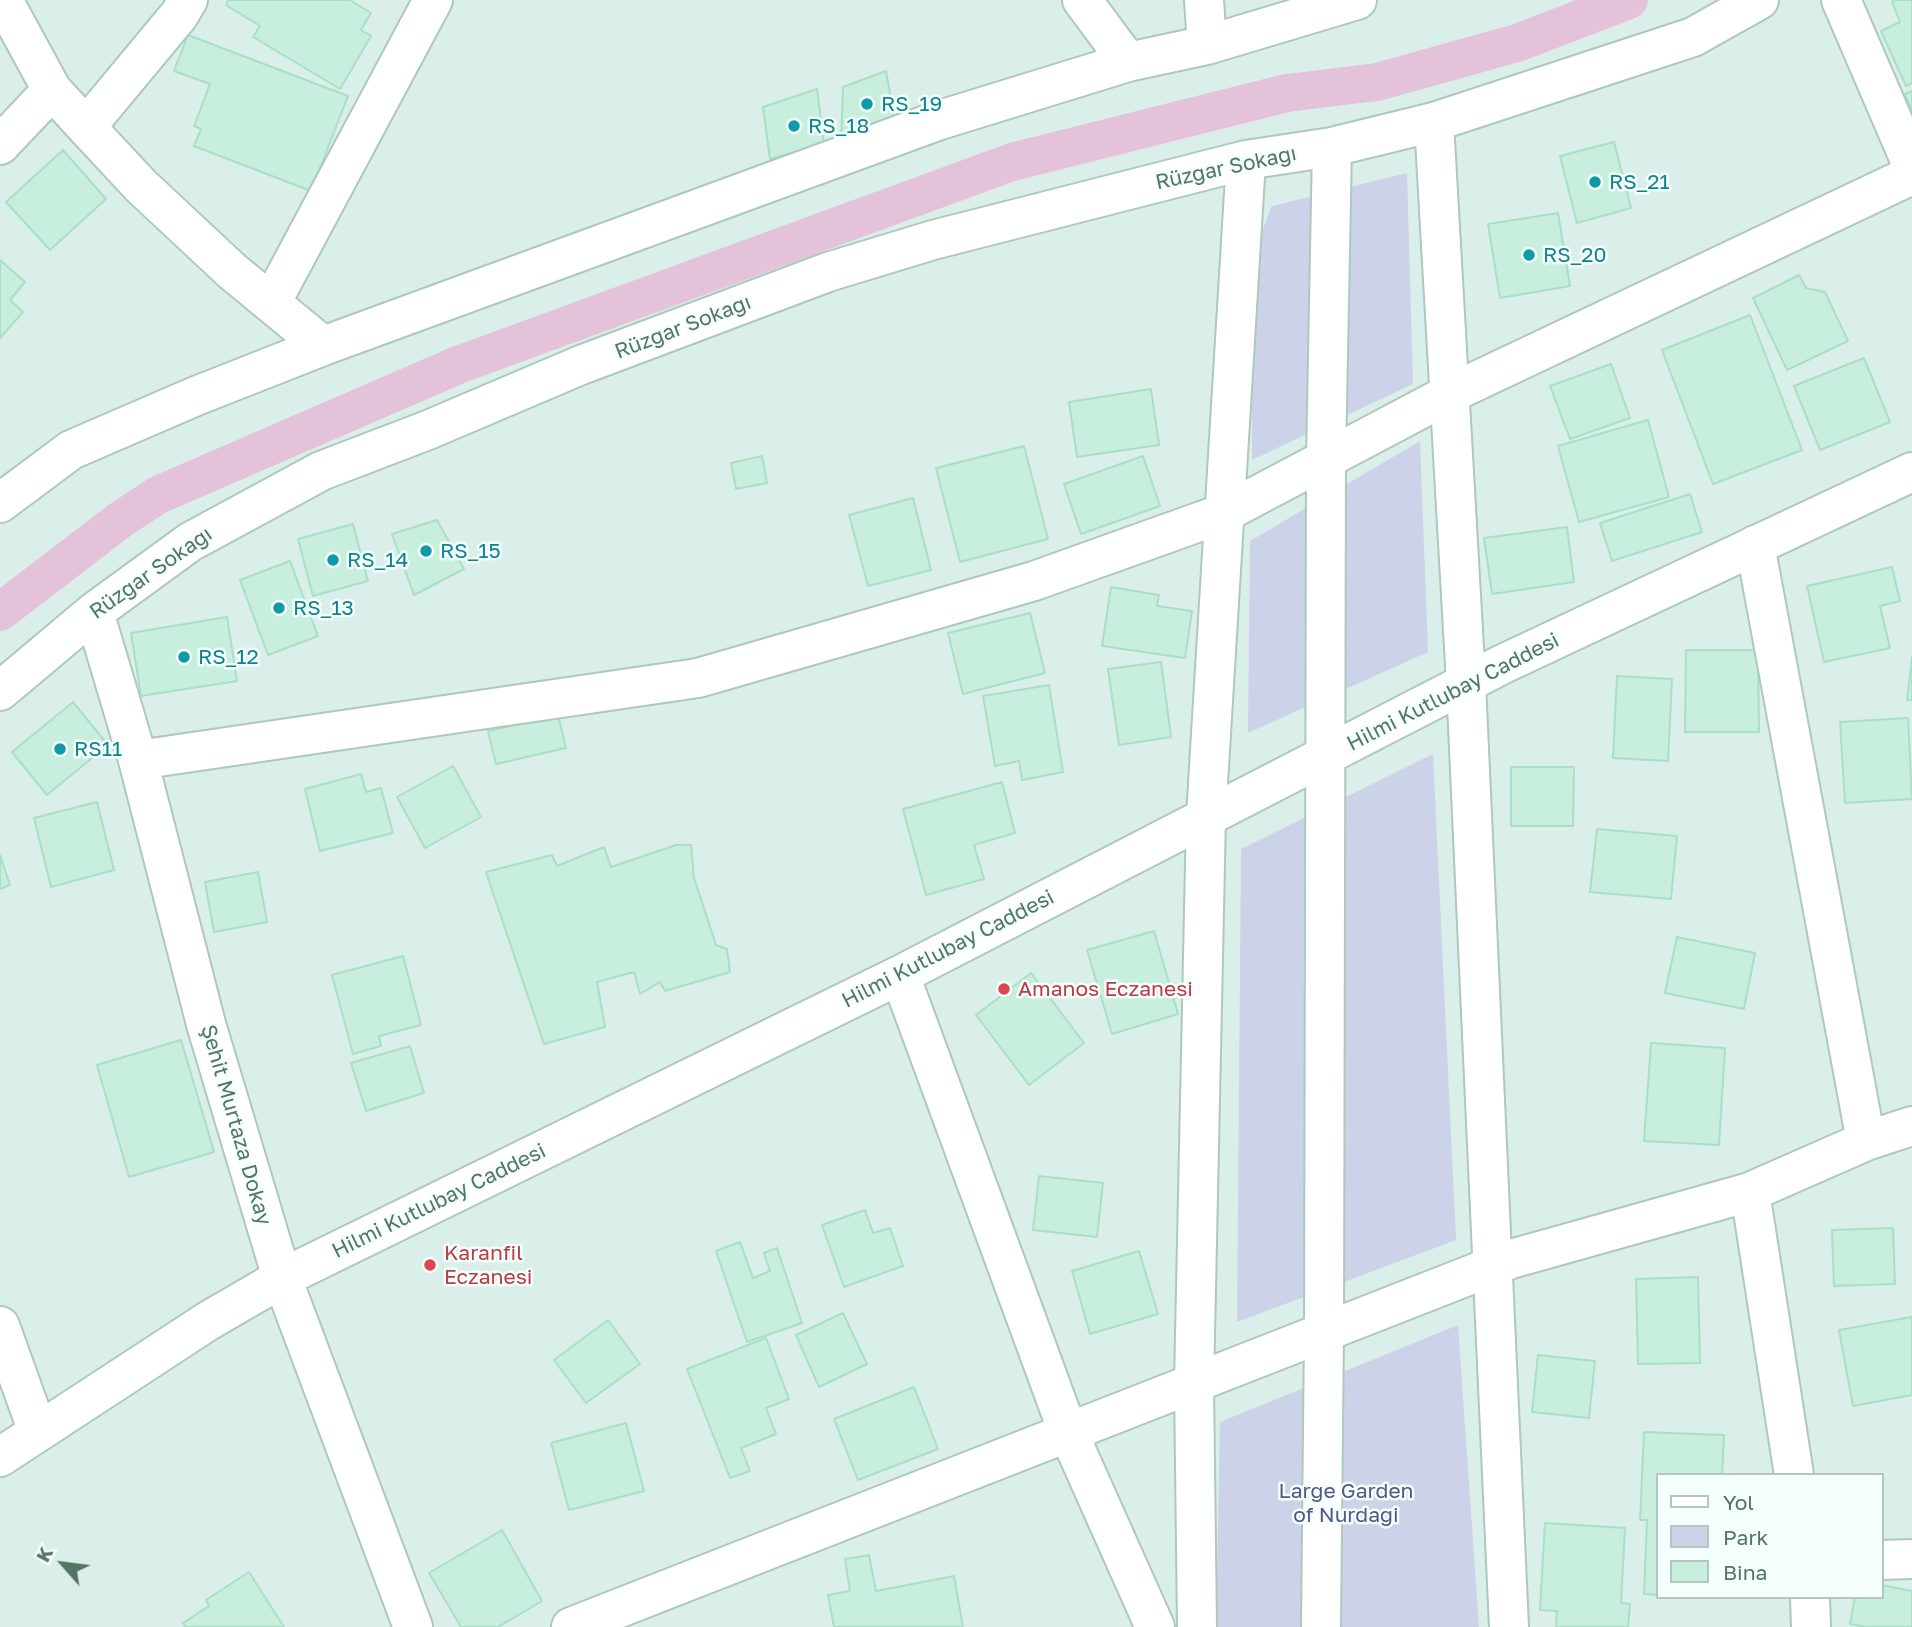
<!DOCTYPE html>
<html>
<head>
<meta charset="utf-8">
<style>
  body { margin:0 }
  #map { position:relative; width:1912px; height:1627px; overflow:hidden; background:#eefbf8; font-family:"Golos Text",sans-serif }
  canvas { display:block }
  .legend { position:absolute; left:1656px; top:1473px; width:228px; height:126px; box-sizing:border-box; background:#f4fefc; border:2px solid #b3c7bf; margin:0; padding:9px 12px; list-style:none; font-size:21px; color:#527564 }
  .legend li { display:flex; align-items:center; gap:14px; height:35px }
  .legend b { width:35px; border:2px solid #b3c7bf }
  .north { position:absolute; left:28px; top:1529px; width:70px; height:70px; -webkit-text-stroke:5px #f4fefc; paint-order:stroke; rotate:298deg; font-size:19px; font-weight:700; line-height:28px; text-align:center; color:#527564 }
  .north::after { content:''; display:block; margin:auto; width:24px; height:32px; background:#527564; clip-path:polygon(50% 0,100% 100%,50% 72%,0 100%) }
</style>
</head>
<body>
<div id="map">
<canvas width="1912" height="1627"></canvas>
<ul class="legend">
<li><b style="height:9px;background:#fff"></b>Yol</li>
<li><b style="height:19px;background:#ccd3e8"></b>Park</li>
<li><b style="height:19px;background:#c8eedd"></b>Bina</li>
</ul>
<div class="north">K</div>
</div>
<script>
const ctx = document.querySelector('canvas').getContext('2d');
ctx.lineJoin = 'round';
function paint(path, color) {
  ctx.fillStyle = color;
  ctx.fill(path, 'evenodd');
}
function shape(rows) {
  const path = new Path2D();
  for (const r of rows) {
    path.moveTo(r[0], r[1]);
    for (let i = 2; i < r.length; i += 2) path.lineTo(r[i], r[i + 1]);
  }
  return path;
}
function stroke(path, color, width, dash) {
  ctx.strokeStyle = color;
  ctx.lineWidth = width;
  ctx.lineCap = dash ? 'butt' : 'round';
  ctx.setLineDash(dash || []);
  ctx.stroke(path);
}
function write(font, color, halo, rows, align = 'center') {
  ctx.font = font + ' "Golos Text",sans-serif';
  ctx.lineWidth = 5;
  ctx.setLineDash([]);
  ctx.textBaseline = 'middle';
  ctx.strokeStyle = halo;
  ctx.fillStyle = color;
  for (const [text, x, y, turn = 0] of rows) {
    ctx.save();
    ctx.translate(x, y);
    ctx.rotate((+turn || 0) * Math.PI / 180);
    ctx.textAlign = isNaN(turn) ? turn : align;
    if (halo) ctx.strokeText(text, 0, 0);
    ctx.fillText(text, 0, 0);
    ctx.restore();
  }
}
paint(shape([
  [0,0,1912,0,1912,1627,0,1627],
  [1658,1475,1882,1475,1882,1597,1658,1597]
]), '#daefe9');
paint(shape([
  [1407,173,1413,384,1252,460,1251,258,1272,206],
  [1420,441,1428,652,1248,733,1250,541],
  [1433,754,1456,1240,1237,1322,1241,849],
  [1458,1325,1479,1627,1216,1627,1220,1422]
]), '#ccd3e8');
stroke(shape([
  [0,612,120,520,158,495,458,365,1012,162,1287,93,1377,82,1517,43,1629,0]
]), '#e4c3da', 38);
const building = shape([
  [228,0,350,0,371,13,361,30,371,36,340,89,253,37,260,26,226,5,228,0],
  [1897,0,1912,0,1912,83,1906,86,1881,31,1900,22,1892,2,1897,0],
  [188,35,348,96,311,191,194,146,201,129,194,126,210,84,174,71,188,35],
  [886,71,895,121,841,143,843,87,886,71],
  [817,89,824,144,770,159,763,107,817,89],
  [1912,91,1912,112,1905,94,1912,91],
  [1614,142,1631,208,1577,223,1560,156,1614,142],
  [63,150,106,199,50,250,6,202,63,150],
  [1558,213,1570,286,1500,298,1488,224,1558,213],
  [0,260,25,282,10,300,23,312,0,338,0,260],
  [1799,275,1806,288,1825,292,1848,341,1787,370,1753,298,1799,275],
  [1750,315,1802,450,1713,484,1662,350,1750,315],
  [1864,358,1890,422,1820,450,1794,386,1864,358],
  [1611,364,1630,418,1570,439,1550,386,1611,364],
  [1151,389,1159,445,1077,457,1069,402,1151,389],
  [1648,420,1669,497,1579,522,1558,446,1648,420],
  [1024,446,1048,539,960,562,936,468,1024,446],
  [762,456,767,483,736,489,731,463,762,456],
  [1143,456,1160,506,1081,534,1064,484,1143,456],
  [1690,494,1702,532,1612,561,1600,523,1690,494],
  [913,498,931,570,868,586,849,515,913,498],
  [437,520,464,569,414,595,392,534,437,520],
  [353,524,368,581,313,596,298,539,353,524],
  [1567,527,1574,582,1492,594,1484,538,1567,527],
  [290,561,318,636,268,655,240,580,290,561],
  [1892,567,1900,601,1880,606,1890,648,1824,662,1807,586,1892,567],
  [1111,587,1159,595,1157,606,1192,611,1185,658,1102,646,1111,587],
  [1030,613,1045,673,963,694,948,633,1030,613],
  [227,617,237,681,141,696,131,633,227,617],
  [1686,650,1758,650,1759,732,1685,732,1686,650],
  [1912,657,1912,700,1907,700,1912,657],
  [1161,662,1171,737,1119,745,1108,669,1161,662],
  [1617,676,1672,679,1668,761,1613,758,1617,676],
  [1049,685,1063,772,1022,780,1019,761,995,766,983,696,1049,685],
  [73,702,108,745,47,795,12,752,73,702],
  [558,715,566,748,496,764,488,731,558,715],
  [1908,718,1912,799,1845,803,1840,722,1908,718],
  [453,766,481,817,425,848,397,797,453,766],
  [1511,767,1574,767,1573,826,1511,826,1511,767],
  [361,774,366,792,381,788,393,833,320,851,305,789,361,774],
  [1002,782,1015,833,974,845,984,879,926,895,903,809,1002,782],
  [97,802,114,870,51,887,34,818,97,802],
  [1597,829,1677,836,1671,899,1590,892,1597,829],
  [676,845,691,845,694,878,716,945,727,949,730,972,665,991,660,982,640,994,634,972,597,982,605,1027,544,1044,486,872,552,855,557,866,604,847,611,867,676,845],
  [0,855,10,885,0,889,0,855],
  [258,872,267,922,214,932,205,882,258,872],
  [1154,931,1178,1014,1112,1034,1087,950,1154,931],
  [1677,937,1755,953,1744,1009,1665,993,1677,937],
  [403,956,421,1025,379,1036,381,1046,353,1054,332,975,403,956],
  [1031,973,1084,1043,1029,1085,976,1015,1031,973],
  [181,1040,214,1152,129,1177,97,1065,181,1040],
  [1651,1043,1725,1048,1719,1145,1644,1141,1651,1043],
  [410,1046,424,1093,366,1111,351,1063,410,1046],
  [1039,1176,1103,1183,1097,1237,1033,1230,1039,1176],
  [865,1210,873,1233,890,1228,903,1266,844,1287,822,1225,865,1210],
  [1893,1228,1895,1284,1834,1286,1832,1230,1893,1228],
  [740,1242,753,1278,770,1271,764,1253,777,1248,802,1323,747,1342,716,1251,740,1242],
  [1139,1251,1158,1314,1090,1334,1072,1271,1139,1251],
  [1698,1277,1700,1363,1638,1364,1636,1279,1698,1277],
  [843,1313,867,1364,819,1387,796,1335,843,1313],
  [1912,1317,1912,1395,1853,1406,1839,1330,1912,1317],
  [608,1320,640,1364,586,1403,554,1360,608,1320],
  [766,1338,789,1399,766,1408,776,1434,741,1448,750,1471,730,1478,687,1369,766,1338],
  [1538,1355,1595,1361,1589,1418,1532,1412,1538,1355],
  [914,1387,938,1449,858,1480,834,1419,914,1387],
  [626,1423,644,1491,569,1510,551,1443,626,1423],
  [1644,1432,1724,1435,1722,1475,1724,1475,1658,1475,1658,1595,1644,1594,1647,1520,1640,1520,1644,1432],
  [1545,1523,1625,1528,1621,1603,1630,1604,1628,1627,1556,1627,1557,1611,1540,1610,1545,1523],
  [502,1530,542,1601,498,1627,461,1627,429,1573,502,1530],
  [869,1555,876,1591,954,1576,963,1627,834,1627,828,1595,850,1591,845,1559,869,1555],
  [249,1572,284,1627,186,1627,183,1623,209,1606,206,1600,249,1572],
  [1882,1585,1912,1591,1912,1627,1866,1627,1850,1624,1855,1597,1882,1597,1882,1585]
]);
paint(building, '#c8eedd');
stroke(building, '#aadfc7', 2);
const minor = shape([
  [3,0,52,90,86,127,141,186,232,271,323,346,940,120,1128,62,1207,45,1357,0],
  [1082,0,1128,62],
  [1204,0,1207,45],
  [1841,0,1912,165],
  [1434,122,1466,683,1509,1627],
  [86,127,179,15,188,0],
  [0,145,52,90],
  [271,303,433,0],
  [0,503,71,450,196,396,323,346],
  [1755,545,1866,1141],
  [94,612,138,760,206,1024,282,1278,413,1627],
  [0,691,94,612,190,542,321,471,428,430,581,365,828,272,933,240,1246,160,1332,147,1434,122,1693,37,1759,0],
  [138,760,698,678,1034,581,1224,513,1449,394,1912,175],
  [900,975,1068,1432,1155,1627],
  [1750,1192,1794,1475],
  [0,1326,38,1432],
  [0,1457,208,1321,282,1278,900,975,1503,664,1912,472],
  [1882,1560,1912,1559],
  [1810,1597,1811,1627],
  [571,1627,1511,1259,1750,1192,1866,1141,1912,1126],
  [1197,1627,1194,1383,1206,816,1246,160],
  [1321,1627,1324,1332,1326,459,1332,147]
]);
stroke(minor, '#aec8be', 42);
stroke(minor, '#fff', 38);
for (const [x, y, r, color] of [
  [867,104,7,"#0f9aa8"],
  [794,126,7,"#0f9aa8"],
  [1595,182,7,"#0f9aa8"],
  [1529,255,7,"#0f9aa8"],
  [426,551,7,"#0f9aa8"],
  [333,560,7,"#0f9aa8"],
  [279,608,7,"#0f9aa8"],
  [184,657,7,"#0f9aa8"],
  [60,749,7,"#0f9aa8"],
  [1004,989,7,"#e0444e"],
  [430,1265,7,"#e0444e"]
]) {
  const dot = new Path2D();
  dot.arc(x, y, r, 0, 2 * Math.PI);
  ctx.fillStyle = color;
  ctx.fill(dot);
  stroke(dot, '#f4fefc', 2.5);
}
write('21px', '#0d838f', '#f4fefc', [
  ["RS_19",881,104],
  ["RS_18",808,126],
  ["RS_21",1609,182],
  ["RS_20",1543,255],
  ["RS_15",440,551],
  ["RS_14",347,560],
  ["RS_13",293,608],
  ["RS_12",198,657],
  ["RS11",74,749]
], 'left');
write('21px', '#527564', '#f4fefc', [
  ["Rüzgar Sokağı",1226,168,-12],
  ["Rüzgar Sokağı",683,327,-21],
  ["Rüzgar Sokağı",151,573,-35],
  ["Hilmi Kutlubay Caddesi",1453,692,-27],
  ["Hilmi Kutlubay Caddesi",948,949,-27],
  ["Şehit Murtaza Dokay",236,1125,74],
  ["Hilmi Kutlubay Caddesi",439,1201,-26]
]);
write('21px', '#be3a42', '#f4fefc', [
  ["Amanos Eczanesi",1018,989],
  ["Karanfil",444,1253],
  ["Eczanesi",444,1277]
], 'left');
write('21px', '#515885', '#f4fefc', [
  ["Large Garden",1346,1491],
  ["of Nurdagi",1346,1515]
]);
</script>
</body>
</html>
